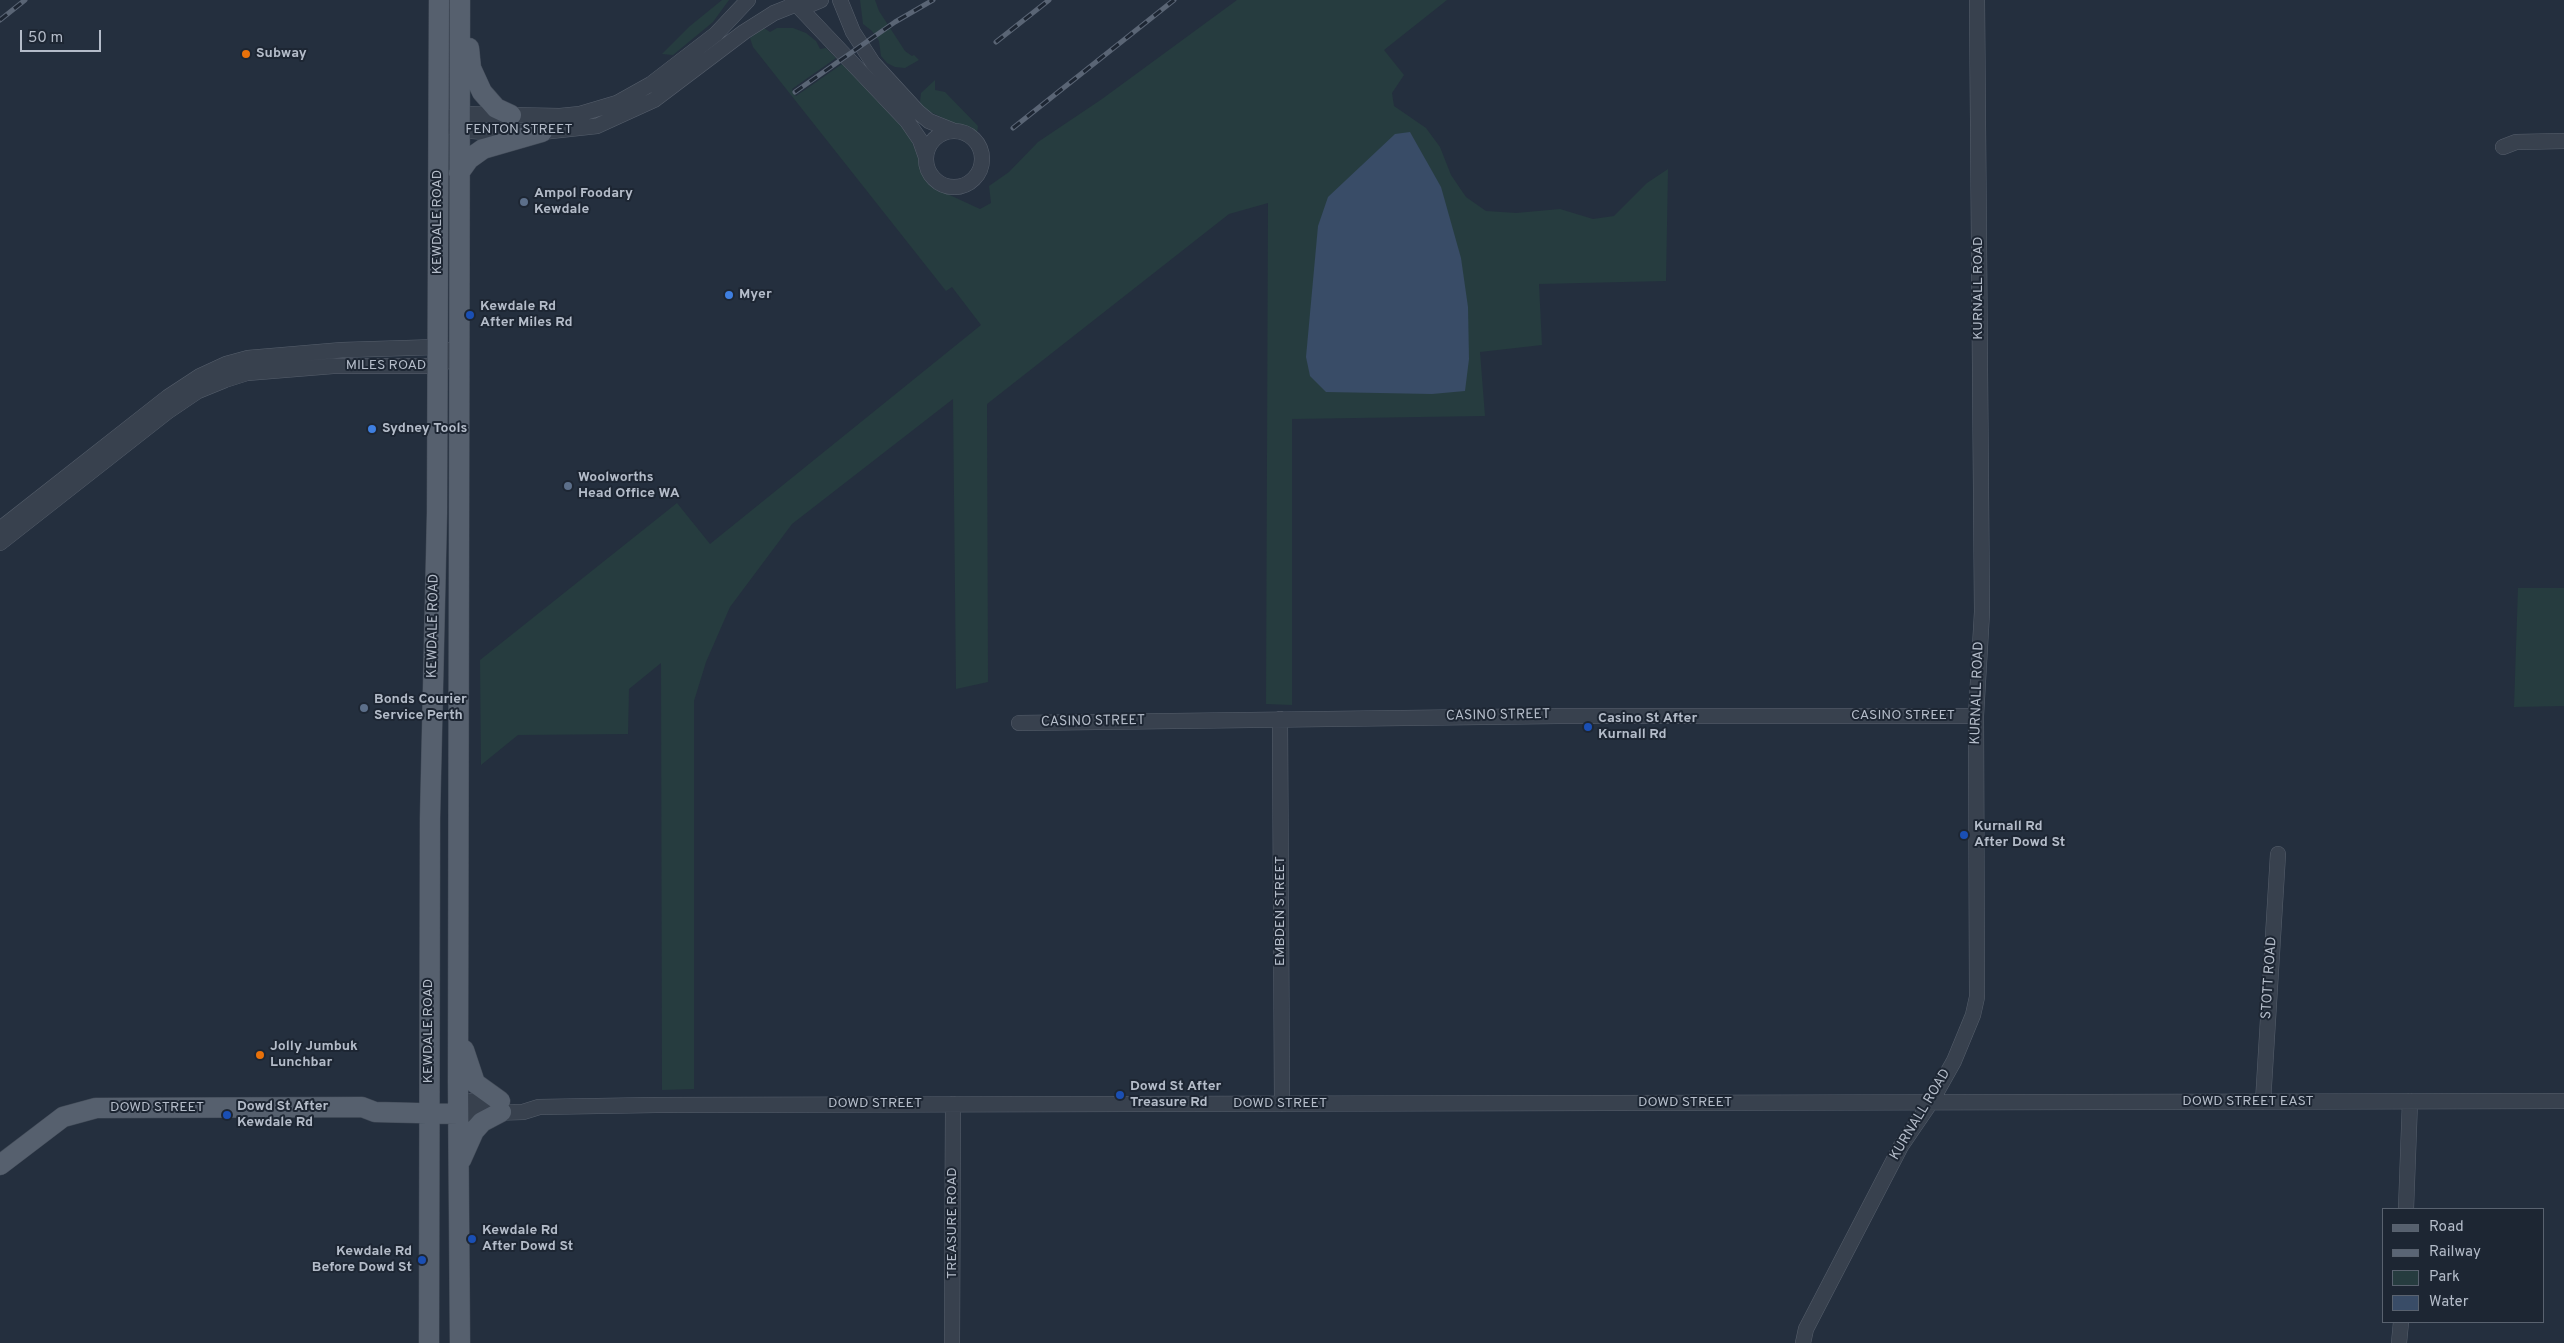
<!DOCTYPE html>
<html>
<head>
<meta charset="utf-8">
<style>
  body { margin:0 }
  #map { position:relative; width:2564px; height:1343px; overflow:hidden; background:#242f3e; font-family:Overpass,sans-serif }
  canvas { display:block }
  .legend { position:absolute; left:2382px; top:1208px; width:162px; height:115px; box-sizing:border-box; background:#1d2633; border:1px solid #59626f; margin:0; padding:6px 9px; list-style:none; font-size:15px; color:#b4bcc9 }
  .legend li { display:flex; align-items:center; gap:10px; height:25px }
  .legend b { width:25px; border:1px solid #59626f }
  .scale { position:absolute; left:20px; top:30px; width:81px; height:22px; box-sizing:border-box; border:2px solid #b4bcc9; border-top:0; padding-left:6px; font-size:15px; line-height:18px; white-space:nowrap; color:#b4bcc9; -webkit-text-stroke:4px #1d2633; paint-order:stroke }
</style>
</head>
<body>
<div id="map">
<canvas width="2564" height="1343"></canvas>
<ul class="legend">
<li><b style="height:6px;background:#56606e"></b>Road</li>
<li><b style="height:6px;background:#5a6575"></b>Railway</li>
<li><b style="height:14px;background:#263c3f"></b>Park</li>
<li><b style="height:14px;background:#394c67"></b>Water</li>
</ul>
<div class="scale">50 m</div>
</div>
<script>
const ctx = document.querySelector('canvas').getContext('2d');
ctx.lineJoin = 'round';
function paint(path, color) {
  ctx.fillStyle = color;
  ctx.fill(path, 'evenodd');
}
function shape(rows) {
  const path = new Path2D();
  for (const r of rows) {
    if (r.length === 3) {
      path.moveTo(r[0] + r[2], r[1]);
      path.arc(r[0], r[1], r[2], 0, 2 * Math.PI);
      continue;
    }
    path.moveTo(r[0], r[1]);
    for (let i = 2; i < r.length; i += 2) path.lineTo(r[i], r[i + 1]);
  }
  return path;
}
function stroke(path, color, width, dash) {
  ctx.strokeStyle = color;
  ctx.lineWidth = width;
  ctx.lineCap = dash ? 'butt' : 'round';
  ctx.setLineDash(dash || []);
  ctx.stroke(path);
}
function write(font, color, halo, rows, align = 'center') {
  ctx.font = font + ' Overpass,sans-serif';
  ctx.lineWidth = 4;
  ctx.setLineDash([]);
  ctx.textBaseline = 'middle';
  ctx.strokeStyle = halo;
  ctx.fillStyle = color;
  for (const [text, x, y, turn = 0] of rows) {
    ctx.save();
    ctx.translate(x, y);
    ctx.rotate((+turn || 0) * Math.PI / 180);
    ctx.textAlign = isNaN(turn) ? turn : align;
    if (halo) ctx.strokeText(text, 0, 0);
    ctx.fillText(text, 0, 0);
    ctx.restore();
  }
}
paint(shape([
  [722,0,729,0,713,22,673,55,662,54,690,26],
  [860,0,875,0,879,11,905,51,912,56,914,55,919,60,905,68,895,67,887,63,881,56,879,41,872,31,863,24],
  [1237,0,1447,0,1384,50,1404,75,1392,93,1394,106,1426,128,1440,147,1451,175,1466,197,1486,211,1516,213,1560,209,1593,219,1614,216,1647,183,1668,169,1666,281,1539,284,1542,345,1480,352,1485,416,1292,419,1292,705,1266,704,1268,203,1229,214,987,404,988,682,956,689,953,399,792,524,730,607,706,662,694,701,694,1089,662,1090,661,663,629,689,628,734,518,735,481,765,480,660,677,503,710,544,981,325,952,287,946,291,753,47,750,38,764,28,770,32,777,28,793,28,806,33,816,41,820,49,826,48,836,58,792,89,796,96,842,64,907,129,927,181,941,191,980,209,991,203,989,186,1009,172,1038,142,1102,99],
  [935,80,935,90,945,92,978,126,977,134,924,109,920,102,921,93],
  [2518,588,2564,588,2564,706,2514,707]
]), '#263c3f');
paint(shape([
  [1410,132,1441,187,1461,258,1468,307,1469,359,1465,391,1432,394,1326,392,1310,376,1306,357,1318,226,1328,197,1395,134]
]), '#394c67');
const minor = shape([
  [840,0,853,32,873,63,918,112,929,121,954,131],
  [791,4,809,5,821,0],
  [798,6,907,121,920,140,926,157],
  [451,117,459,114,560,116,580,114,617,103,651,84,716,34,748,0],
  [452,127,459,130,485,132,542,132,597,126,654,100,744,32,774,13,794,5],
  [954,159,28],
  [2503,147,2516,142,2564,141],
  [0,529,168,397,200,376,226,364,248,358,342,350,438,347,447,350],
  [0,543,167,412,198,391,225,380,247,373,333,366,438,366,459,354],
  [1280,719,1282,1104],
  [1019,723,1558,716,1976,716],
  [458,1101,501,1101],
  [2263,1102,2278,854],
  [458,1114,523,1112,539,1107,656,1105,2564,1101],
  [2406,1209,2410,1101],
  [952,1343,953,1104],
  [1803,1343,1806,1329,1901,1146,1931,1102,1954,1061,1973,1015,1977,997,1976,716,1982,612,1977,0],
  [2399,1343,2401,1322]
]);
const major = shape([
  [460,0,458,1082,460,1343],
  [469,48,471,68,482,92,496,108,511,115],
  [459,173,469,159,483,149,542,132],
  [464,1050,475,1083,500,1101],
  [461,1160,474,1131,482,1122,501,1112],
  [0,1165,63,1117,96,1108,362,1107,375,1112,458,1114],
  [429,1343,430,818,437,513,439,0]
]);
stroke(minor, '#565f6c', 16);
stroke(major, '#414a57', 21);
stroke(minor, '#38414e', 15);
stroke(major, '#56606e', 20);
const rail = shape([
  [0,20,25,0],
  [996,42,1049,0],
  [795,92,895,22,933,0],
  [1013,128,1174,0]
]);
stroke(rail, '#5a6575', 5);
stroke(rail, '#1d2633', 3, [9]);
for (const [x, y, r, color] of [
  [246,54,5,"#e8710a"],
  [524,202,5,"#5c6f8a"],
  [729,295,5,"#3f7fe0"],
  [470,315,5,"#1a4fb4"],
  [372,429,5,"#3f7fe0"],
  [568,486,5,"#5c6f8a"],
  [364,708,5,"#5c6f8a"],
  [1588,727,5,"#1a4fb4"],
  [1964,835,5,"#1a4fb4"],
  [260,1055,5,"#e8710a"],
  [1120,1095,5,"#1a4fb4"],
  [227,1115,5,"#1a4fb4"],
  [472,1239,5,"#1a4fb4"],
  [422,1260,5,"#1a4fb4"]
]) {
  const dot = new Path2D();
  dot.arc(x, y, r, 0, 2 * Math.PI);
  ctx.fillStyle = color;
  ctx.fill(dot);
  stroke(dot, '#1d2633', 2);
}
write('bold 14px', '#b4bcc9', '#1d2633', [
  ["Subway",256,54],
  ["Ampol Foodary",534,194],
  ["Kewdale",534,210],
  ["Myer",739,295],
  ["Kewdale Rd",480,307],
  ["After Miles Rd",480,323],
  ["Sydney Tools",382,429],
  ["Woolworths",578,478],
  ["Head Office WA",578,494],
  ["Bonds Courier",374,700],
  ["Service Perth",374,716],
  ["Casino St After",1598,719],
  ["Kurnall Rd",1598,735],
  ["Kurnall Rd",1974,827],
  ["After Dowd St",1974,843],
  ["Jolly Jumbuk",270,1047],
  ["Lunchbar",270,1063],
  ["Dowd St After",1130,1087],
  ["Treasure Rd",1130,1103],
  ["Dowd St After",237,1107],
  ["Kewdale Rd",237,1123],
  ["Kewdale Rd",482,1231],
  ["After Dowd St",482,1247],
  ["Kewdale Rd",412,1252,"right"],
  ["Before Dowd St",412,1268,"right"]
], 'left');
write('14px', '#b4bcc9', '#1d2633', [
  ["FENTON STREET",519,130],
  ["KEWDALE ROAD",438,222,-90],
  ["KURNALL ROAD",1979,288,-90],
  ["MILES ROAD",386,366],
  ["KEWDALE ROAD",434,626,-89],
  ["KURNALL ROAD",1978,693,-88],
  ["CASINO STREET",1498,716,-1],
  ["CASINO STREET",1903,716],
  ["CASINO STREET",1093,722,-1],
  ["EMBDEN STREET",1281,911,-90],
  ["STOTT ROAD",2270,978,-86],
  ["KEWDALE ROAD",429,1031,-90],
  ["DOWD STREET EAST",2248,1102],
  ["DOWD STREET",1685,1103],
  ["DOWD STREET",875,1104],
  ["DOWD STREET",1280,1104],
  ["DOWD STREET",157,1108],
  ["KURNALL ROAD",1921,1115,-59],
  ["TREASURE ROAD",953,1223,-90]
]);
</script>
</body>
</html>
